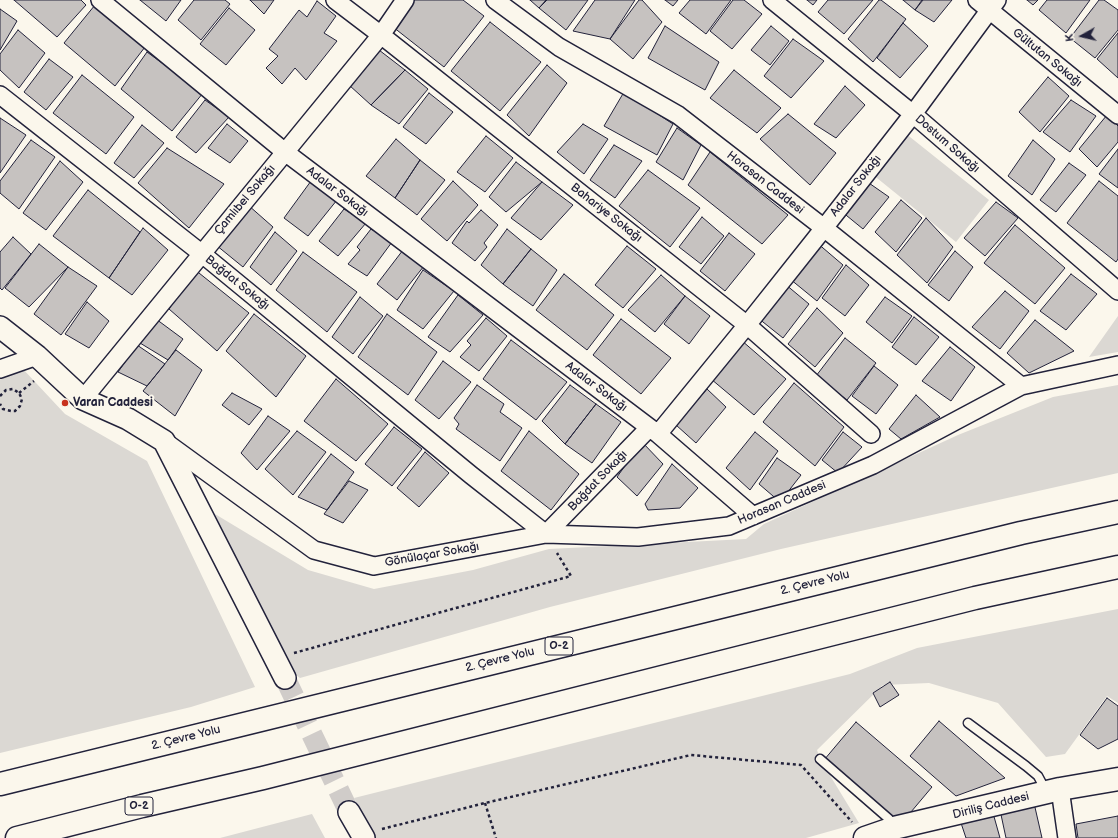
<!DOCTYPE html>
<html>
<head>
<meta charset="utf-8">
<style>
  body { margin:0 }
  #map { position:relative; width:1118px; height:838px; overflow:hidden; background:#fbf7ec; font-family:"Balsamiq Sans",sans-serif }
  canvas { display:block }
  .north { position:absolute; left:1062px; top:16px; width:40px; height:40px; -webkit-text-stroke:3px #fbf7ec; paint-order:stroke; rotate:262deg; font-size:11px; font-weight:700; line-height:16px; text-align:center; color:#22223b }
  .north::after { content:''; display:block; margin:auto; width:14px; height:18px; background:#22223b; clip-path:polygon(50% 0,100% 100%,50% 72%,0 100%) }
</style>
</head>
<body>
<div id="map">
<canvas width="1118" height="838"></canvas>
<div class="north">K</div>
</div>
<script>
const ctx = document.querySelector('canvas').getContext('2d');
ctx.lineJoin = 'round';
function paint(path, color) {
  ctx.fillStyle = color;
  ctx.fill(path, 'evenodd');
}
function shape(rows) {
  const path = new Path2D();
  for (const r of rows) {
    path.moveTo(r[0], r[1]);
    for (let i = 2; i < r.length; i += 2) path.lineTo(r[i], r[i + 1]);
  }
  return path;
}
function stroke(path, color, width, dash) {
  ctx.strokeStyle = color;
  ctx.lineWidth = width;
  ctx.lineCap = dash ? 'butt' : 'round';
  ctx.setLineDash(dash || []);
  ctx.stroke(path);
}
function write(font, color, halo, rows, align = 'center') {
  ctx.font = font + ' "Balsamiq Sans",sans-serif';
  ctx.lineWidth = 4;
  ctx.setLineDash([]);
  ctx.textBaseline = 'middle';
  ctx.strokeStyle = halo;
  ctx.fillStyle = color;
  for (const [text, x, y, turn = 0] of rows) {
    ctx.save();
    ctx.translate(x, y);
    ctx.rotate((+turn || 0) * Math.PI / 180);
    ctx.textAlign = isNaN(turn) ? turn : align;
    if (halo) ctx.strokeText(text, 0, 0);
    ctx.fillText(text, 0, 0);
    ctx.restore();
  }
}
paint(shape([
  [905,133,989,200,956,242,872,174],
  [1118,316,1118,352,1089,357],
  [22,368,65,414,147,461,255,687,191,707,0,753,0,376],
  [1118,385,1118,473,781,549,550,607,300,678,275,659,215,514,308,570,374,589,473,570,549,549,746,539,764,524,958,435,1053,397],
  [1118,609,1118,703,1107,696,1065,754,1046,757,998,703,929,683,883,685,817,750,820,759,859,823,806,838,375,838,367,824,354,798,850,674,917,648],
  [312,814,325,838,220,838]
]), '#dbd8d3');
const building = shape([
  [14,0,81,0,86,5,57,37,14,0],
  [140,0,181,0,166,21,140,0],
  [194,0,225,0,230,4,201,40,178,20,194,0],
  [250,0,274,0,264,14,250,0],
  [413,0,463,0,484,16,444,67,393,27,413,0],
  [530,0,546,0,539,8,530,0],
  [547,0,588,0,566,30,539,8,547,0],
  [595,0,635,0,610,39,573,31,595,0],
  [639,0,642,0,662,22,633,59,610,39,639,0],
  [665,0,678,0,673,6,665,0],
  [690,0,731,0,706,34,679,13,690,0],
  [733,0,744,0,762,14,732,49,710,31,733,0],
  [807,0,817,0,813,5,807,0],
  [828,0,873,0,844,34,818,12,828,0],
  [879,0,881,0,906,19,873,62,848,39,879,0],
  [903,0,922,0,915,10,903,0],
  [923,0,952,0,934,22,915,10,923,0],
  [1027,0,1038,0,1033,5,1027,0],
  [1047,0,1090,0,1066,33,1039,10,1047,0],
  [1099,0,1104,0,1118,10,1118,30,1095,58,1070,38,1099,0],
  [317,1,336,16,324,33,337,41,306,80,295,68,282,84,266,68,278,56,269,49,299,10,307,17,317,1],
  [95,5,145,47,115,86,64,43,95,5],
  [229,8,255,30,226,65,200,44,229,8],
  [0,9,17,21,0,50,0,9],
  [490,22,541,62,500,111,451,71,490,22],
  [903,23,928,46,900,78,877,58,903,23],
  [665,26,719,62,705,90,648,58,665,26],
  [771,26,789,41,770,65,751,50,771,26],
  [18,30,45,53,19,88,0,70,0,54,18,30],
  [1118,33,1118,78,1097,59,1118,33],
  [793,39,824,61,791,98,764,76,793,39],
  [379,50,405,70,371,105,349,85,379,50],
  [147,52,203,93,172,131,121,89,147,52],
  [49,59,73,77,46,110,24,92,49,59],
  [547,65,567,83,529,136,507,115,547,65],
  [405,70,428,89,399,124,371,105,405,70],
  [734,70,781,108,757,133,710,98,734,70],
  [82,75,134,117,106,154,53,113,82,75],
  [1048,77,1069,96,1040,132,1019,112,1048,77],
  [845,86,865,105,836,138,814,124,845,86],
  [624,92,673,124,657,155,604,126,624,92],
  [429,93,453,112,426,144,403,127,429,93],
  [205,100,229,117,196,153,176,137,205,100],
  [1071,100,1096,116,1070,152,1043,132,1071,100],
  [788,114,836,153,810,185,760,139,788,114],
  [1107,115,1118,126,1118,142,1097,167,1079,149,1107,115],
  [0,118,26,135,0,173,0,118],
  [227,124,248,141,230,163,208,148,227,124],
  [583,124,608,139,584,174,557,152,583,124],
  [142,125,164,143,134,178,114,163,142,125],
  [677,128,701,145,683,180,656,162,677,128],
  [486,136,513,158,485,192,457,172,486,136],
  [396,139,420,160,395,198,366,176,396,139],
  [31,140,55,157,19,209,0,193,0,181,31,140],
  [1033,140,1055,159,1032,195,1008,176,1033,140],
  [614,145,642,161,615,198,590,180,614,145],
  [167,148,224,184,189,228,138,183,167,148],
  [1118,149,1118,188,1099,174,1118,149],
  [710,152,788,215,762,244,688,185,710,152],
  [420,160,445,180,417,215,395,198,420,160],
  [60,161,83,182,46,230,23,213,60,161],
  [516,162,542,182,506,212,489,197,516,162],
  [1069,163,1086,175,1056,212,1040,200,1069,163],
  [648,170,700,208,670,247,619,206,648,170],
  [311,181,337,200,308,236,284,218,311,181],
  [453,181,478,205,447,241,421,219,453,181],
  [866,181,889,197,863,229,841,211,866,181],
  [1099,181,1118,196,1118,259,1116,262,1067,223,1099,181],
  [542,182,573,205,541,240,511,218,542,182],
  [88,190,140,232,109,278,53,236,88,190],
  [901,200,922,218,896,252,875,232,901,200],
  [996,202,1018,218,985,256,964,238,996,202],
  [248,205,273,227,243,267,216,245,248,205],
  [344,209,366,223,338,256,319,241,344,209],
  [481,210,498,225,484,243,487,247,475,261,452,243,467,221,469,223,481,210],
  [702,217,724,236,701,264,679,247,702,217],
  [926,218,953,247,927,283,897,255,926,218],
  [1015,225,1065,268,1035,304,984,263,1015,225],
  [143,228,168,250,132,295,109,278,143,228],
  [371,229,392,242,367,276,348,264,360,250,357,247,371,229],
  [507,229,531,249,503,284,481,265,507,229],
  [275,232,297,251,271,285,250,267,275,232],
  [729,233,755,254,725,291,700,271,729,233],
  [13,237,31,254,2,290,0,288,0,252,13,237],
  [816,242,843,265,817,301,790,279,816,242],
  [39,244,68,267,29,307,5,288,39,244],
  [627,246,656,269,623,308,595,285,627,246],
  [531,249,557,270,533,306,503,284,531,249],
  [403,250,424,266,397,300,377,284,403,250],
  [955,251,973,267,949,301,928,285,955,251],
  [303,252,357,292,327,332,276,290,303,252],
  [846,265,869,285,845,316,822,298,846,265],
  [68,267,97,286,61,335,34,314,68,267],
  [194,269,249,313,217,351,169,309,194,269],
  [423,270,454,291,423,329,397,310,423,270],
  [564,274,614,315,587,350,536,310,564,274],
  [1071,274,1097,294,1066,330,1040,311,1071,274],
  [661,275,685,296,655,332,628,310,661,275],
  [785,284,809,304,783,338,758,318,785,284],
  [1005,291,1029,311,1000,349,972,327,1005,291],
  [458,295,483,315,450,352,428,337,458,295],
  [685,296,710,316,689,344,664,324,685,296],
  [360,297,383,316,353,354,332,337,360,297],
  [885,297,912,316,892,343,866,322,885,297],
  [87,302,109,321,89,348,65,334,87,302],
  [817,308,843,333,815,367,788,344,817,308],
  [254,314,306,356,276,397,226,351,254,314],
  [387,314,437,352,408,395,358,357,387,314],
  [914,317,939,337,916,365,892,347,914,317],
  [486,318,507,336,479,371,460,357,471,345,467,341,486,318],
  [156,319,183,339,168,360,140,343,156,319],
  [621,319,671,358,641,394,593,355,621,319],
  [1035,320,1074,351,1029,373,1007,353,1035,320],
  [845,338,876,363,847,400,816,376,845,338],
  [511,340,567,382,536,420,483,379,511,340],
  [741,340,786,379,754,415,711,379,741,340],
  [137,345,165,364,147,386,118,372,137,345],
  [950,347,975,367,951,401,922,381,950,347],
  [176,350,202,370,175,416,143,391,176,350],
  [443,361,471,382,439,419,415,400,443,361],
  [874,366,898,385,876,414,852,396,874,366],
  [336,379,388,424,356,461,304,421,336,379],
  [794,383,844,427,815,466,763,422,794,383],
  [477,385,504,404,500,412,522,428,500,461,456,429,459,424,454,418,477,385],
  [570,385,596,404,565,444,542,421,570,385],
  [707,389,726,407,696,443,676,425,707,389],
  [232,393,262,409,249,425,222,405,232,393],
  [916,395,940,417,901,439,889,429,916,395],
  [596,404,621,422,592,463,565,444,596,404],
  [268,416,290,431,257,470,241,453,268,416],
  [394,427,422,449,392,486,365,464,394,427],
  [297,431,326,452,293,495,265,469,297,431],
  [529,431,579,474,551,510,501,471,529,431],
  [755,432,778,451,750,490,726,468,755,432],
  [843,432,862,447,838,473,822,460,843,432],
  [642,442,663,464,637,496,617,477,642,442],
  [425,452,449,473,419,507,397,488,425,452],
  [331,454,354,472,327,510,298,497,331,454],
  [777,458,801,475,780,502,759,484,777,458],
  [672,464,698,488,680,508,648,510,645,504,672,464],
  [349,481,368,490,343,523,324,514,349,481],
  [890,682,899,695,880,707,873,693,890,682],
  [1107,698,1118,706,1118,739,1098,749,1080,735,1107,698],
  [939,721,1005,778,956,796,910,756,939,721],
  [856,722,932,787,900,825,824,760,856,722],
  [1034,803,1042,838,1006,838,1000,810,1034,803],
  [993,813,1000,838,966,838,961,823,993,813],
  [1118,816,1118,838,1078,838,1076,824,1118,816]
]);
paint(building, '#c6c2c0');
stroke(building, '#22223b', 1);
stroke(shape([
  [285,678,349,812]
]), '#d0ccc9', 21, [21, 10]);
const service = shape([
  [968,723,1026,766,1038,776,1046,791],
  [820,759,889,819,893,828]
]);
const minor = shape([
  [100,0,285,152,658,434,747,325,824,228,913,114,997,0],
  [335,0,381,35,747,325,871,434],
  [495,0,559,47,678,115,824,228,1021,386],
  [772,0,913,114,1118,291],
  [977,0,1118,115],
  [0,95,201,253,471,475,546,534,374,566,314,550,164,441],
  [0,369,37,356],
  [83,399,381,35,405,0],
  [658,434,753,516],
  [546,534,638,537,729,526,873,465,1021,386,1118,365],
  [546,534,649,428],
  [1060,789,1067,838]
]);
const tertiary = shape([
  [0,327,37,356,83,399,128,419,164,441,285,678],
  [349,812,364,838]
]);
const secondary = shape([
  [865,838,894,828,1060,789,1118,779]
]);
const motorway = shape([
  [0,784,1021,533,1118,512],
  [17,838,142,806,263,778,975,598,1118,567]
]);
stroke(service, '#22223b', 11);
stroke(minor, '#22223b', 20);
stroke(tertiary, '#22223b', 24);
stroke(secondary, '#22223b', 25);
stroke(motorway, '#22223b', 25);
stroke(shape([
  [19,393,34,381],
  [0,396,6,390,13,389,19,393,22,399,20,406,15,411,11,411,3,409,0,404],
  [294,653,571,576,557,553],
  [485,803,496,838],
  [382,829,485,803,691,755,801,765,852,822]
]), '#22223b', 2.5, [3, 3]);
stroke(service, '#fbf7ec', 8);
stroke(minor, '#fbf7ec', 17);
stroke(tertiary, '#fbf7ec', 21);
stroke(secondary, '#fbf7ec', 22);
stroke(motorway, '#fbf7ec', 22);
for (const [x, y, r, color] of [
  [65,403,4,"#c8321e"]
]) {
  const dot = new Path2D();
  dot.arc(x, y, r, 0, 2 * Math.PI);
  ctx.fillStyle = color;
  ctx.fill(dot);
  stroke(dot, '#fbf7ec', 1.5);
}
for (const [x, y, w] of [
  [559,646,28],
  [139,806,28]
]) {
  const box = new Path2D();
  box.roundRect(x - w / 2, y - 9, w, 18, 3);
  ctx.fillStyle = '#fbf7ec';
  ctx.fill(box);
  stroke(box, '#22223b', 1);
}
write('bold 11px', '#22223b', null, [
  ["O-2",559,646],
  ["O-2",139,806]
]);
write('12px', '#22223b', '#fbf7ec', [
  ["Gültutan Sokağı",1047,58,39],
  ["Dostum Sokağı",947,144,41],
  ["Horasan Caddesi",765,183,38],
  ["Adalar Sokağı",856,186,-52],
  ["Adalar Sokağı",337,192,37],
  ["Çamlıbel Sokağı",245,200,-50],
  ["Bahariye Sokağı",606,213,38],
  ["Bağdat Sokağı",237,283,39],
  ["Adalar Sokağı",596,387,37],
  ["Bağdat Sokağı",598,481,-46],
  ["Horasan Caddesi",782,503,-23],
  ["Gönülaçar Sokağı",432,555,-10],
  ["2. Çevre Yolu",815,583,-14],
  ["2. Çevre Yolu",500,660,-14],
  ["2. Çevre Yolu",186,738,-14],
  ["Diriliş Caddesi",991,806,-14]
]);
write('bold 12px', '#22223b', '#fbf7ec', [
  ["Varan Caddesi",73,403]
], 'left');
</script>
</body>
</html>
